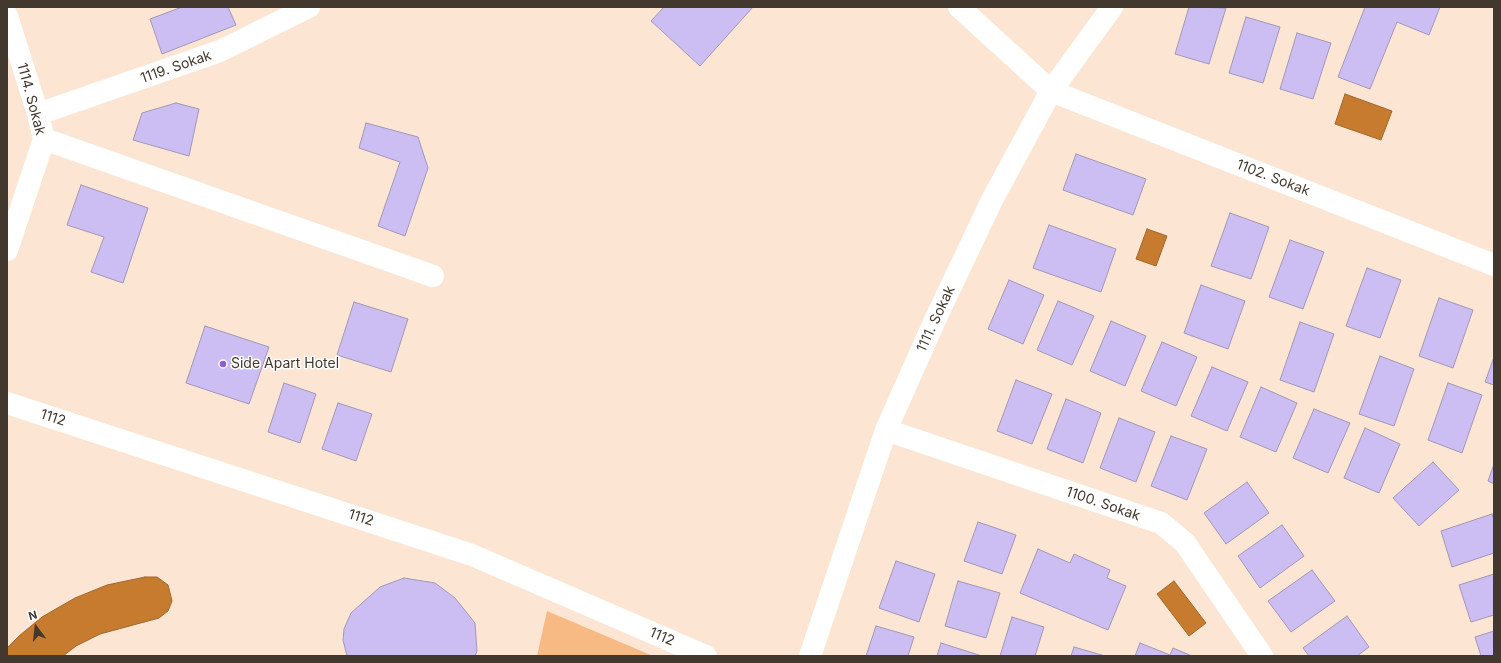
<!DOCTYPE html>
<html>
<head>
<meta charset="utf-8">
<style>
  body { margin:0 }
  #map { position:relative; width:1501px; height:663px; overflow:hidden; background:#fce5d2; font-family:Inter,sans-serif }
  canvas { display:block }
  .frame { position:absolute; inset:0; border:8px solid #43382e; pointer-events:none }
  .north { position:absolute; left:16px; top:607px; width:40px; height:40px; -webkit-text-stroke:3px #fff; paint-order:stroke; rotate:345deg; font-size:11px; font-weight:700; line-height:16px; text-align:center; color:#43382e }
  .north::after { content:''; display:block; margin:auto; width:14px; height:18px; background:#43382e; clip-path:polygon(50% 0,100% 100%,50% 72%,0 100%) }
</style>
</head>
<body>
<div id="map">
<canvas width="1501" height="663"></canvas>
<div class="frame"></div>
<div class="north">N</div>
</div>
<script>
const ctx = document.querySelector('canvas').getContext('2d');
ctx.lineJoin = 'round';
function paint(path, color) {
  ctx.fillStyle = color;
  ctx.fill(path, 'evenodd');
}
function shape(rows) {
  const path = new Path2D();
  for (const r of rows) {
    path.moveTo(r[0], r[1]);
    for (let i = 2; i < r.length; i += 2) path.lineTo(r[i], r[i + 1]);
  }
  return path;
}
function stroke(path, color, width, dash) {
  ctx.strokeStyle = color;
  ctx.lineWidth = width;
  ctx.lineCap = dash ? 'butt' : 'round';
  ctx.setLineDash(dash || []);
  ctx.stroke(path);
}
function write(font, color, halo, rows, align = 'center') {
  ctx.font = font + ' Inter,sans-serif';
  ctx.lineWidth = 3;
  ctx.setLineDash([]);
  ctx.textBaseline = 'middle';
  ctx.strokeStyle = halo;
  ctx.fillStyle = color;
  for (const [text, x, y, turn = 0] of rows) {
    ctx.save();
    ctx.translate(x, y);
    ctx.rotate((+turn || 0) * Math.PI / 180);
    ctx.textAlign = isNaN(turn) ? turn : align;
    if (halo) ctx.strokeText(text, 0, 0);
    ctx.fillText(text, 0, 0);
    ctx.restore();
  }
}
paint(shape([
  [547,611,653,656,537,656]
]), '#f7ba85');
const water = shape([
  [1345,94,1392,111,1381,140,1335,124,1345,94],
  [1147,229,1167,236,1156,266,1136,259,1147,229],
  [145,577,157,577,168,585,172,601,168,611,159,618,100,634,76,646,63,656,7,656,7,648,19,636,42,617,75,598,107,585,145,577],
  [1174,581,1206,623,1189,636,1157,594,1174,581]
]);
paint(water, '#c77b2e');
stroke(water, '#9f672e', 1);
const building = shape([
  [182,7,228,7,236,25,162,54,150,19,182,7],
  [664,7,753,7,700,66,651,21,664,7],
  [1189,7,1226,8,1209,64,1175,54,1189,7],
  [1365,7,1440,7,1429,35,1397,22,1370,89,1338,77,1365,7],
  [1246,17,1280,27,1263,83,1229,73,1246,17],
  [1297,33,1331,43,1313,99,1280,89,1297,33],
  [176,103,199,109,189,156,133,140,142,113,176,103],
  [366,123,418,137,428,168,405,236,378,226,400,162,359,148,366,123],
  [1076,154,1146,179,1133,215,1063,190,1076,154],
  [81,185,148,208,123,283,91,272,104,237,67,225,81,185],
  [1230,213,1269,227,1251,279,1211,266,1230,213],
  [1049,225,1116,249,1101,292,1033,268,1049,225],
  [1290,240,1324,252,1303,309,1269,297,1290,240],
  [1367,268,1401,280,1380,338,1346,326,1367,268],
  [1009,280,1044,295,1023,344,988,329,1009,280],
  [1201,285,1245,301,1228,349,1184,333,1201,285],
  [1439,298,1473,310,1453,368,1419,356,1439,298],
  [1058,301,1094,316,1072,365,1037,350,1058,301],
  [354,302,408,319,391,372,337,355,354,302],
  [1111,321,1146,336,1125,386,1090,371,1111,321],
  [1300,322,1334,334,1314,392,1280,380,1300,322],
  [205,326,269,347,249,404,186,383,205,326],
  [1162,342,1197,357,1176,406,1141,391,1162,342],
  [1380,356,1414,369,1394,426,1359,414,1380,356],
  [1494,357,1494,385,1485,382,1494,357],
  [1212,367,1248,382,1227,431,1191,416,1212,367],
  [1016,380,1052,394,1032,444,997,431,1016,380],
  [284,383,316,394,300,443,268,432,284,383],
  [1448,383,1482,395,1462,453,1428,440,1448,383],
  [1261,387,1297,403,1276,452,1240,437,1261,387],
  [1066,399,1101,413,1083,463,1047,449,1066,399],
  [338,403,372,414,356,461,322,449,338,403],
  [1314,409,1350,423,1328,473,1293,458,1314,409],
  [1119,418,1155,432,1136,482,1100,468,1119,418],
  [1365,428,1400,444,1379,493,1344,478,1365,428],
  [1171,436,1207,449,1187,500,1151,486,1171,436],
  [1433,462,1459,490,1419,526,1393,498,1433,462],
  [1494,464,1494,484,1488,481,1494,464],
  [1247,482,1269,513,1226,544,1204,513,1247,482],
  [1492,514,1494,520,1494,553,1452,567,1441,531,1492,514],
  [978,522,1016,535,1002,574,964,561,978,522],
  [1282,525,1304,556,1260,588,1238,556,1282,525],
  [1038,549,1070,563,1074,554,1110,570,1107,578,1126,586,1108,630,1020,593,1038,549],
  [896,561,935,574,919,622,879,608,896,561],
  [1312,570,1335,601,1291,632,1268,601,1312,570],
  [1494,574,1494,615,1471,622,1459,585,1494,574],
  [404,578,435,583,455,598,475,623,477,651,475,656,347,656,343,640,344,629,351,613,380,587,404,578],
  [958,581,1000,593,986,638,945,626,958,581],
  [1347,616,1369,647,1357,656,1309,656,1303,648,1347,616],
  [1012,617,1044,627,1035,656,1000,656,1012,617],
  [876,626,914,637,908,656,866,656,876,626],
  [1494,631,1494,656,1481,656,1475,637,1494,631],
  [941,643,982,656,937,656,941,643],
  [1140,643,1170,655,1173,648,1192,656,1135,656,1140,643],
  [1074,647,1105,656,1071,656,1074,647]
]);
paint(building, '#ccbdf3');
stroke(building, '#a098b7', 1);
stroke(shape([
  [959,7,1051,91,1494,265],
  [7,16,38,114,44,139,7,250],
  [38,114,220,51,309,7],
  [44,139,433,276],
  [7,403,472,555,706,656],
  [886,430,1161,523,1185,543,1262,656],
  [810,656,886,430,935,320,992,200,1051,91,1112,7]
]), '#fff', 22);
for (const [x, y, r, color] of [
  [223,364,4,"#8b5dd7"]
]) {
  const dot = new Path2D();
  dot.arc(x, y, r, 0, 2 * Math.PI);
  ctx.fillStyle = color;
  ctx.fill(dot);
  stroke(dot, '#fff', 1.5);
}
write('14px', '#43382e', '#fff', [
  ["1119. Sokak",176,67,-19],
  ["1114. Sokak",31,99,75],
  ["1102. Sokak",1273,178,21],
  ["1111. Sokak",936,319,-65],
  ["1112",53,418,18],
  ["1100. Sokak",1103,504,19],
  ["1112",361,518,18],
  ["1112",662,637,23]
]);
write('14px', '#43382e', '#fff', [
  ["Side Apart Hotel",231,364]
], 'left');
</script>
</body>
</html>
